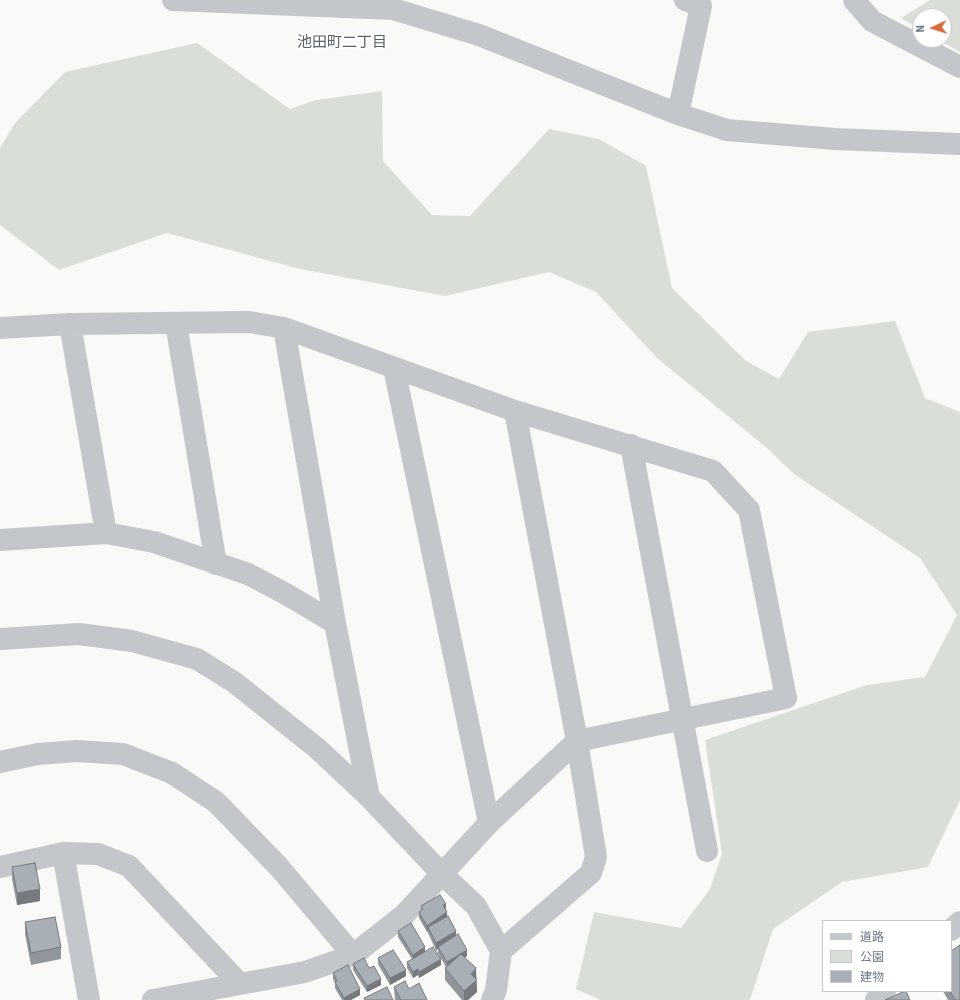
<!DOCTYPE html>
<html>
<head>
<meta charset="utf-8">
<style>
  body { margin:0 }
  #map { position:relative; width:960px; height:1000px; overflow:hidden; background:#f9f9f7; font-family:Signika,"Noto Sans JP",sans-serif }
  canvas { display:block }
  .legend { position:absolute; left:822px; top:920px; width:130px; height:72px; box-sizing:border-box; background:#fff; border:1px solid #c4c9cf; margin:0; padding:5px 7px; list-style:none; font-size:12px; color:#6b7886 }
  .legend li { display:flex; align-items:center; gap:8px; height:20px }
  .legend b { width:20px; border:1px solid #c4c9cf }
  .north { position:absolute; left:912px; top:8px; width:40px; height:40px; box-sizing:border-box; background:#fff; border:1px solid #c4c9cf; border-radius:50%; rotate:266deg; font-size:11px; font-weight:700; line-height:16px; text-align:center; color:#6b7886 }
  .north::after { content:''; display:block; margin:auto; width:14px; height:18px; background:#d86939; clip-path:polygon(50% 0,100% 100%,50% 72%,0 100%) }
</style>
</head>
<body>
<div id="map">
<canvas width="960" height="1000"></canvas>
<ul class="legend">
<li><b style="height:5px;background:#c3c6ca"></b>道路</li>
<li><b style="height:11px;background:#d9ded7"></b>公園</li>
<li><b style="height:11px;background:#a9afb6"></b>建物</li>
</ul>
<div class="north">N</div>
</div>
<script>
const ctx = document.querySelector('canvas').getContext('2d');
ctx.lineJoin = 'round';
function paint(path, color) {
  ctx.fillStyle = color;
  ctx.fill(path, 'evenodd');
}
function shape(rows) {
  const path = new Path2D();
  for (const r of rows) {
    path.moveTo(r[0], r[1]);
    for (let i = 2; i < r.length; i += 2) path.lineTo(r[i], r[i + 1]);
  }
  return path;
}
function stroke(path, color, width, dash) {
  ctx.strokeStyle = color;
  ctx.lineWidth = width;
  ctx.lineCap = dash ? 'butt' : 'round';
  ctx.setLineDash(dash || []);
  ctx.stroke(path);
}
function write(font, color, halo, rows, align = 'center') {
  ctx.font = font + ' Signika,"Noto Sans JP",sans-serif';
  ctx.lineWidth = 4;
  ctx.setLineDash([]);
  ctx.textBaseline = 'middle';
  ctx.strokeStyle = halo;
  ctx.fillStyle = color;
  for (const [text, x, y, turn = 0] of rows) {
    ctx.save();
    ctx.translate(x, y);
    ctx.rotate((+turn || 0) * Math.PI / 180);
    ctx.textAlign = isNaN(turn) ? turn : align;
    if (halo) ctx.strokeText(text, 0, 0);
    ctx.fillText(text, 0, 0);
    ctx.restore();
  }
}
paint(shape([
  [930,0,960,0,960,52,939,40,944,40,944,16,920,16,920,29,901,18],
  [197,43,290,109,316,100,382,91,383,161,432,215,470,216,549,129,599,139,646,166,672,288,746,361,779,379,808,332,895,321,925,398,960,412,960,800,928,867,842,882,773,929,750,1000,600,1000,576,989,594,912,681,928,710,889,722,854,705,740,867,685,925,677,957,615,920,558,794,474,767,448,657,358,596,292,549,272,445,296,300,269,167,233,59,270,0,225,0,148,15,123,65,72]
]), '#d9ded7');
stroke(shape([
  [173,0,393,9,479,35,678,114,727,130,835,139,960,144],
  [854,0,872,21,960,67],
  [678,114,701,6,685,0],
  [176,323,216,564],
  [70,324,106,533],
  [0,328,70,324,249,322,284,328,515,411,713,471,749,510,786,698,577,741,489,823,404,915,353,955,305,972,153,1000],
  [284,328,335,623,369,797],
  [394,368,489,823],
  [631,445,707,851],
  [0,540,106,533,154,542,248,574,286,594,335,623],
  [0,639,79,634,132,641,197,659,234,682,318,749,369,797,441,873,476,906,501,951,496,990,492,1000],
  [0,762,38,754,77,751,123,754,172,773,216,802,279,867,353,955],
  [63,853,89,1000],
  [0,867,63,853,98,854,129,866,239,983],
  [951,930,960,922],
  [501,951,591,873,596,857,577,741,515,411],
  [876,1000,885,991]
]), '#c3c6ca', 22);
paint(shape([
  [12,867,40,901,17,905,12,879],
  [421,906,446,910,447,917,467,956,465,958,476,979,477,992,468,1000,462,1000,445,980,445,968,446,967,438,953,438,949,436,950,428,933,428,931,427,932,419,918,419,912,421,911],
  [25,922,61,947,61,959,31,965,25,934],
  [398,931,425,951,441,965,419,978,418,975,413,978,407,968,407,962,412,959,398,937],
  [378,958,406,976,390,985,378,964],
  [353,964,369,968,381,985,367,992,353,970],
  [333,973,360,995,351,1000,342,1000,335,988,335,983,333,979],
  [394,987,409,989,427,1000,395,1000],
  [943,991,951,991,960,1000,948,1000]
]), '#91969d');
paint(shape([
  [40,889,40,901,17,905,17,893],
  [446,904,446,910,443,905],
  [447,912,447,918,428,927,428,931,427,932,427,926],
  [456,931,456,937,438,947,438,949,436,950,436,943],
  [425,947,425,954,413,961,413,955],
  [467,950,467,956,447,968,447,962],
  [441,959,441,965,419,978,419,972],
  [476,968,477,992,468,1000,464,1000,464,991,471,974],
  [418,969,418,975,413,978,413,972],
  [406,970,406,976,390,985,390,978],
  [381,979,381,985,367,992,367,986],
  [360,989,360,995,351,1000,344,1000,344,998]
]), '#767a7f');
const building = shape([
  [35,863,40,889,17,893,12,867,35,863],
  [440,895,446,904,443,905,447,912,427,926,419,912,423,909,421,906,440,895],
  [448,916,456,931,436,943,428,927,448,916],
  [55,917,61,947,31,953,25,922,55,917],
  [411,923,425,947,413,955,398,931,411,923],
  [458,934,467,950,447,962,438,947,458,934],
  [960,945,960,1000,955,1000,950,991,951,991,951,951,960,945],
  [433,947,441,959,419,972,418,969,413,972,407,962,433,947],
  [393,950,406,970,390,978,378,958,393,950],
  [461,954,476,968,471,974,477,980,464,991,445,968,461,954],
  [364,958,369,968,374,966,381,979,367,986,353,964,364,958],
  [348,965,360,989,344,998,335,982,337,981,333,973,348,965],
  [405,981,409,989,419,983,427,1000,401,1000,394,987,405,981],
  [387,987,393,1000,365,1000,364,998,387,987],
  [905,991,906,991,910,1000,885,1000,905,991]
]);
paint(building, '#a9afb6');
stroke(building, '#767a7f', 1);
write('15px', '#58626c', '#fff', [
  ["池田町二丁目",342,43]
]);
</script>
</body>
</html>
